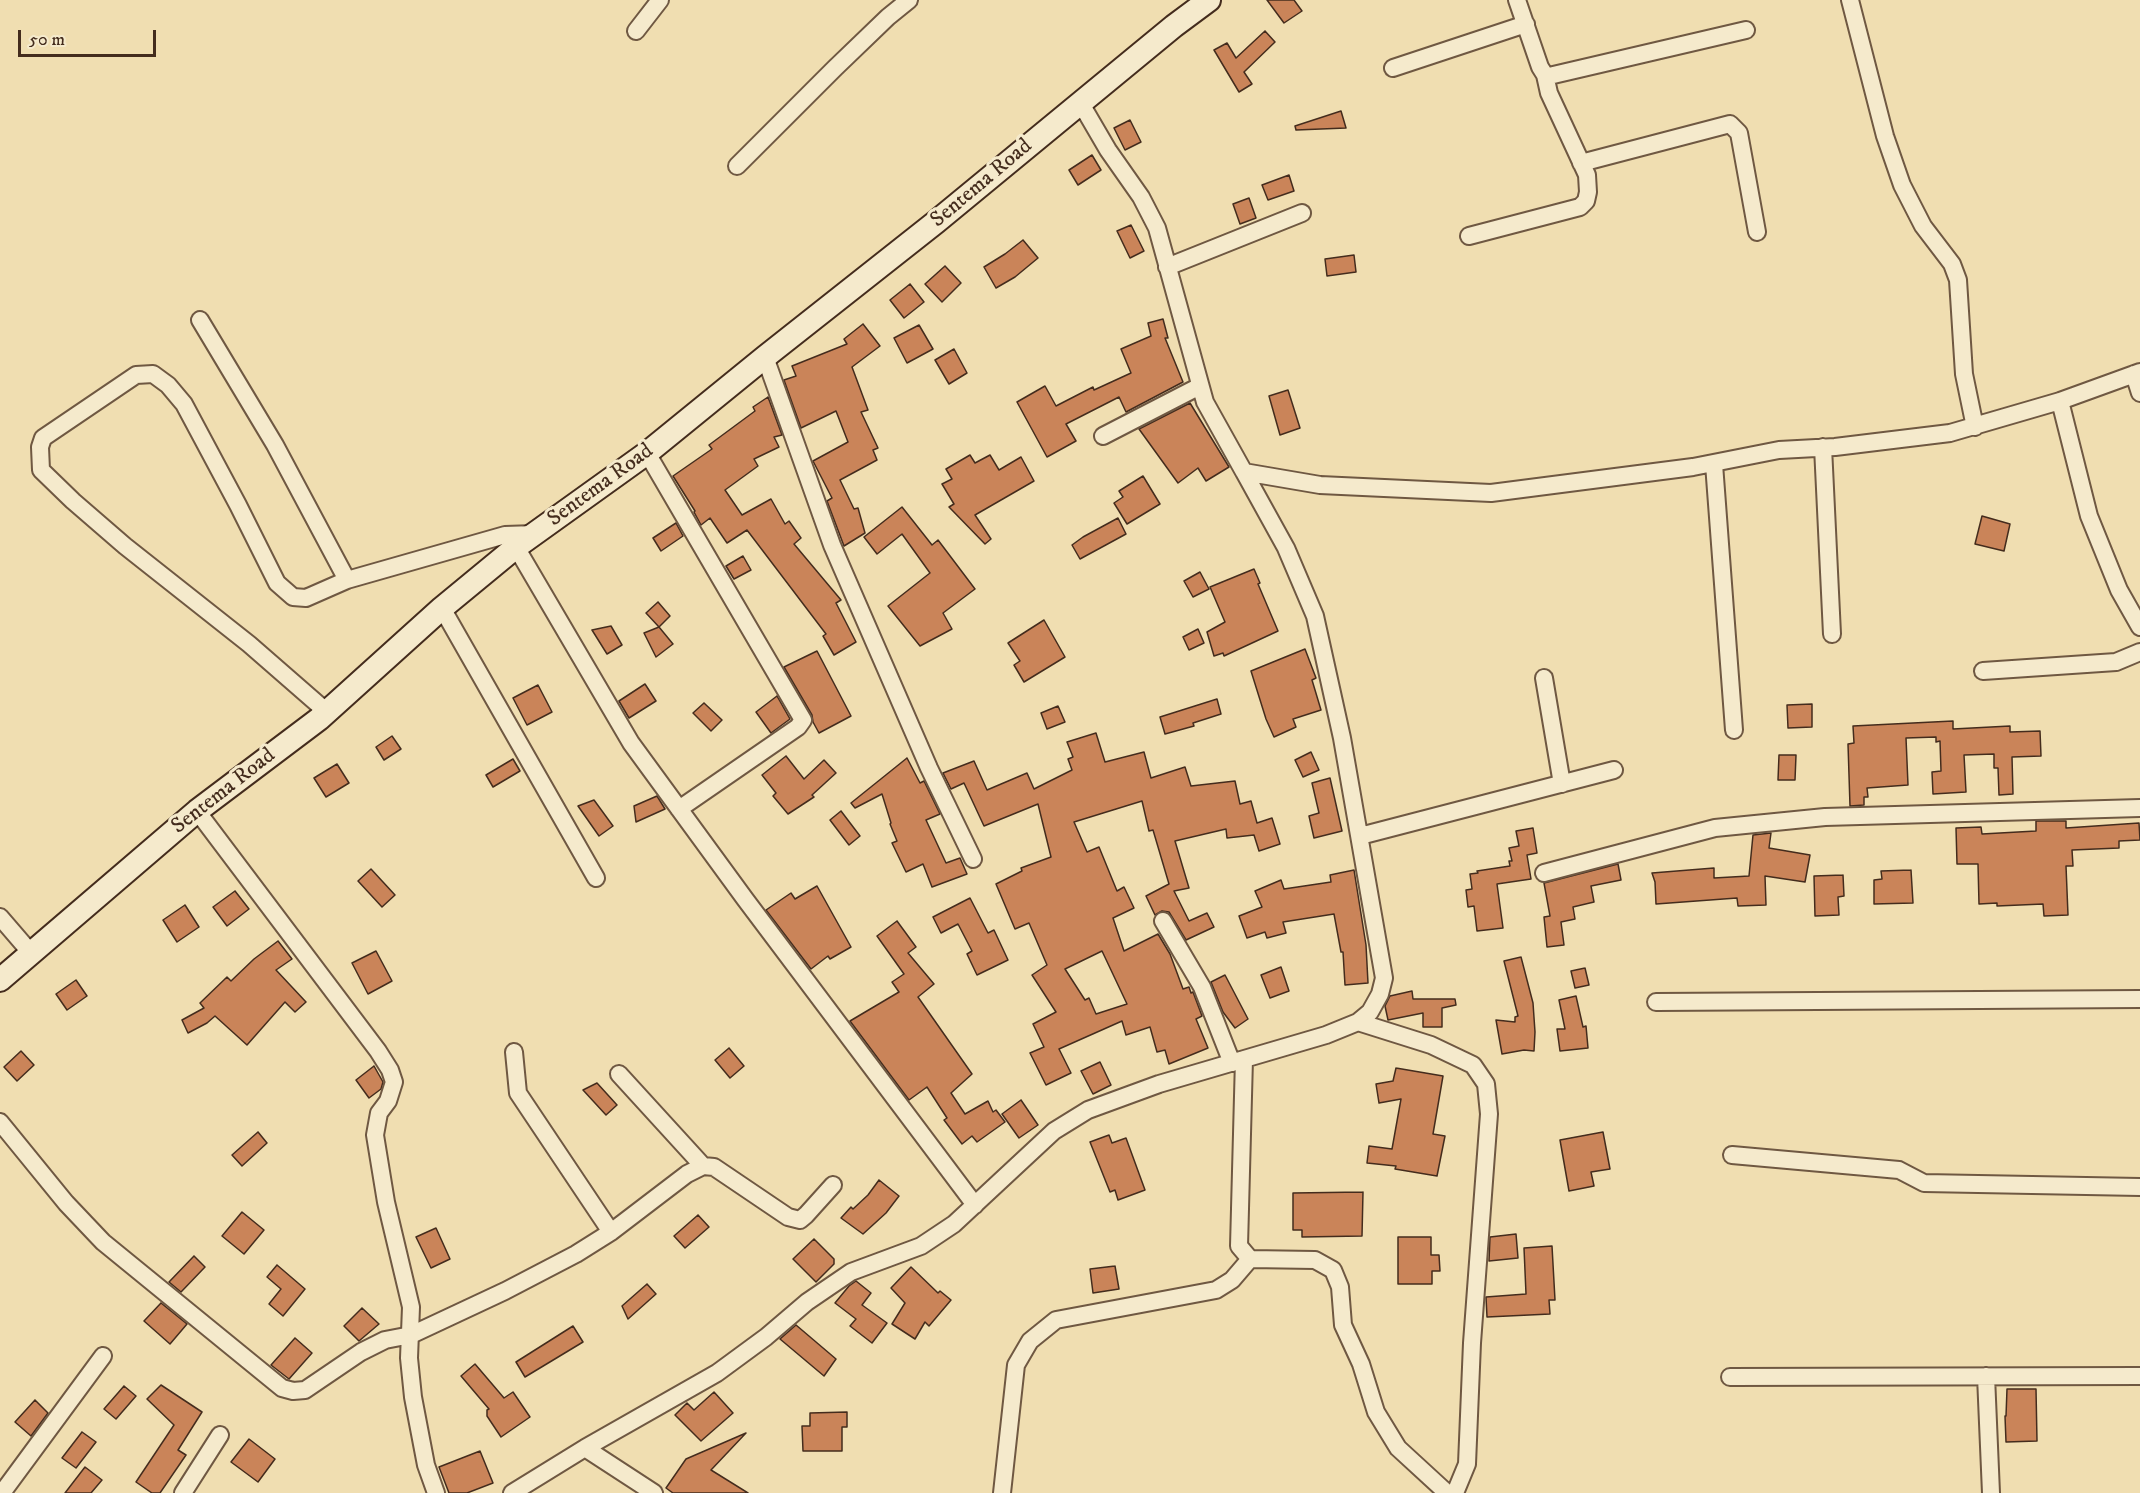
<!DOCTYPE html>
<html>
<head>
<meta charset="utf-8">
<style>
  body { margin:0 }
  #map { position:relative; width:2140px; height:1493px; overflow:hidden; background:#f0deb1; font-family:"IM FELL DW Pica",serif }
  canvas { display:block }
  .scale { position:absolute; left:18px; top:30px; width:138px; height:27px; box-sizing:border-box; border:3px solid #442c1d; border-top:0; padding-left:8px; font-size:18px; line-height:21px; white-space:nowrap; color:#442c1d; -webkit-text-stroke:4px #f5eacc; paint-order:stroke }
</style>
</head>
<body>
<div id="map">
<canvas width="2140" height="1493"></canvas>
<div class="scale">50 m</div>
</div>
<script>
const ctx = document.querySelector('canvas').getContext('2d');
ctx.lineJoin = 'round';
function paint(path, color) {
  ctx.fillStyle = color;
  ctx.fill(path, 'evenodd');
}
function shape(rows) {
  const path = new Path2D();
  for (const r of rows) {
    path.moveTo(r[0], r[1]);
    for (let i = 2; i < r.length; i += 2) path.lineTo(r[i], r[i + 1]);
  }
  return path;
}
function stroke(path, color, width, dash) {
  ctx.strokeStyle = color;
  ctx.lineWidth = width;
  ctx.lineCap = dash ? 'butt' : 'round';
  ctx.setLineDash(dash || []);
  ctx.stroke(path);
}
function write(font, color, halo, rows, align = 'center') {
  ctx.font = font + ' "IM FELL DW Pica",serif';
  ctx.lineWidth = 6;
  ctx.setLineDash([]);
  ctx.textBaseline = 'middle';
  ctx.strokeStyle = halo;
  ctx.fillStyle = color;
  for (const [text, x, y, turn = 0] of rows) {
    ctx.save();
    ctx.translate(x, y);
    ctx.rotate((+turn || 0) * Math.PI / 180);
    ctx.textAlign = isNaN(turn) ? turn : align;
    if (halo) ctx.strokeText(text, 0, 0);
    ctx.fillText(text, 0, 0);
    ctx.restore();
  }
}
const building = shape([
  [1267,0,1294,0,1302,11,1284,23,1267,0],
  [1265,31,1275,42,1244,72,1252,84,1239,92,1214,50,1227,43,1236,58,1265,31],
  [1341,111,1346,128,1296,130,1295,126,1341,111],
  [1130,120,1141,142,1125,150,1114,128,1130,120],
  [1092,155,1101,170,1078,185,1069,170,1092,155],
  [1289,175,1294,191,1268,200,1262,185,1289,175],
  [1249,198,1256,218,1240,224,1233,204,1249,198],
  [1131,225,1144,251,1130,258,1117,231,1131,225],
  [1023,240,1038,258,1015,277,996,288,984,267,1005,254,1023,240],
  [1354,255,1356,272,1327,276,1325,259,1354,255],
  [945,266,961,283,942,302,925,284,945,266],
  [910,284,924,302,904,318,890,300,910,284],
  [1163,319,1168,338,1165,338,1183,382,1126,412,1119,397,1066,424,1076,441,1047,457,1017,402,1045,386,1056,406,1093,387,1094,390,1131,373,1121,349,1151,336,1148,323,1163,319],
  [863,324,880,346,852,367,868,410,861,412,878,448,873,450,877,460,840,480,854,509,858,508,865,533,844,546,827,501,832,498,813,461,848,442,836,411,801,428,784,380,796,376,792,366,847,344,844,339,863,324],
  [919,325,933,349,907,363,894,338,919,325],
  [954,349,967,373,949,384,935,360,954,349],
  [1288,390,1300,428,1280,435,1269,396,1288,390],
  [768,397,782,435,774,437,779,447,754,459,758,466,725,490,742,515,771,499,785,524,789,521,801,538,794,544,841,600,836,603,856,642,834,655,823,636,826,634,747,530,727,543,710,518,701,525,694,512,695,511,673,476,712,449,709,445,755,411,753,407,768,397],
  [1190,403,1229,467,1206,481,1198,468,1178,483,1139,429,1190,403],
  [970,455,975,463,990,455,999,470,1021,457,1034,481,975,515,991,539,985,544,949,507,954,504,942,484,952,479,946,469,970,455],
  [1143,476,1160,504,1127,524,1114,503,1123,497,1119,491,1143,476],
  [902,507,932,545,938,540,975,589,943,613,952,629,920,646,888,606,930,573,902,534,877,554,864,537,902,507],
  [1982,516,2010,524,2004,551,1975,544,1982,516],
  [1118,518,1126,534,1080,559,1072,545,1083,537,1118,518],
  [676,523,683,536,661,551,653,538,676,523],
  [743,556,751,570,734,579,726,566,743,556],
  [1254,569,1260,583,1258,584,1278,631,1224,656,1223,653,1214,656,1207,632,1225,622,1210,587,1254,569],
  [1200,572,1209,589,1193,597,1184,581,1200,572],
  [658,602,670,616,659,627,646,613,658,602],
  [1044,620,1065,657,1024,682,1014,665,1020,661,1008,643,1044,620],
  [611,626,622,645,607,654,592,630,611,626],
  [659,627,673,644,656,657,644,633,659,627],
  [1198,629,1204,643,1189,650,1183,637,1198,629],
  [1305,649,1316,678,1312,680,1321,710,1293,719,1296,727,1274,737,1266,719,1251,671,1305,649],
  [817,651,851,716,819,733,813,722,812,715,784,667,817,651],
  [645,684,656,701,629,718,619,701,645,684],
  [538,685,552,712,527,725,513,698,538,685],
  [777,696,790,719,771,733,756,712,777,696],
  [1217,699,1221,714,1193,723,1194,726,1165,734,1160,717,1217,699],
  [704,703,722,720,711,731,693,713,704,703],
  [1812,704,1812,727,1788,728,1787,705,1812,704],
  [1058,706,1065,722,1047,729,1041,713,1058,706],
  [1953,721,1953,729,2010,726,2010,732,2040,731,2041,756,2012,757,2013,794,1999,795,1998,768,1994,768,1994,754,1964,755,1966,792,1933,794,1932,772,1941,771,1940,741,1936,742,1936,737,1906,738,1908,785,1867,788,1868,797,1864,797,1864,805,1850,806,1848,744,1854,743,1853,726,1953,721],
  [1096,733,1105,762,1144,752,1151,778,1185,767,1191,786,1235,781,1240,804,1251,801,1257,823,1272,818,1280,844,1259,851,1254,835,1227,838,1226,829,1175,841,1189,888,1174,891,1189,921,1207,913,1214,927,1186,940,1169,912,1162,911,1155,915,1146,896,1169,884,1153,830,1149,831,1142,801,1074,822,1087,852,1099,847,1117,891,1124,887,1134,908,1113,918,1124,951,1158,934,1170,954,1183,989,1189,987,1191,993,1193,992,1202,1016,1196,1019,1208,1048,1169,1064,1165,1050,1157,1052,1150,1027,1126,1035,1122,1021,1059,1049,1071,1073,1046,1085,1030,1053,1044,1047,1033,1024,1056,1012,1032,975,1047,965,1029,923,1015,929,996,884,1022,871,1021,868,1051,857,1038,804,984,826,964,783,951,789,943,773,974,761,987,790,1027,773,1034,789,1072,770,1068,759,1073,757,1067,742,1096,733],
  [1102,951,1127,1004,1096,1014,1089,998,1085,1000,1065,969,1102,951],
  [392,736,401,749,384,760,376,747,392,736],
  [1311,752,1319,770,1303,777,1295,760,1311,752],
  [1779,755,1796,755,1795,780,1778,780,1779,755],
  [786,756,804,779,824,760,836,773,812,795,814,797,788,814,773,796,776,793,762,775,786,756],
  [907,758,920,783,924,781,940,814,926,820,946,863,960,858,967,874,932,887,923,864,906,872,892,843,897,841,890,824,891,823,882,794,855,808,851,803,907,758],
  [513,759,520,771,493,787,486,775,513,759],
  [337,764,349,783,326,797,314,778,337,764],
  [1330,778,1342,831,1314,838,1309,816,1319,813,1312,783,1330,778],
  [657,796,665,809,636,822,634,806,657,796],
  [594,800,613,826,599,836,578,806,594,800],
  [841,811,860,836,849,845,830,820,841,811],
  [2036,821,2066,821,2066,828,2139,823,2140,840,2119,841,2119,848,2072,850,2073,866,2066,866,2068,915,2044,916,2043,904,1997,906,1997,903,1979,904,1978,864,1957,864,1956,828,1981,827,1982,834,2036,831,2036,821],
  [1533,828,1537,853,1527,855,1531,879,1497,884,1503,928,1477,931,1474,906,1468,907,1466,890,1472,889,1470,874,1478,873,1477,871,1510,866,1509,861,1512,861,1509,848,1519,846,1516,831,1533,828],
  [1771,833,1769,848,1810,855,1805,882,1765,876,1766,905,1738,906,1737,898,1656,904,1655,882,1652,873,1714,868,1714,878,1749,876,1753,835,1771,833],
  [1618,864,1621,880,1591,886,1594,902,1573,907,1575,919,1561,922,1564,945,1547,947,1544,917,1550,916,1544,883,1618,864],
  [371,869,395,895,382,907,358,881,371,869],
  [1354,870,1366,945,1368,983,1345,985,1343,952,1341,952,1334,914,1283,922,1286,933,1267,938,1265,932,1247,938,1239,916,1262,907,1255,891,1281,880,1284,889,1331,882,1330,875,1354,870],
  [1911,870,1913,903,1874,904,1874,880,1882,879,1881,871,1911,870],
  [1843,875,1844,896,1838,897,1839,915,1815,916,1814,876,1843,875],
  [817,886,851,947,830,959,828,956,811,969,766,910,791,893,795,899,817,886],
  [235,891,249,909,227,926,213,907,235,891],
  [970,898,988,933,994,930,1008,960,977,975,967,954,972,951,958,924,941,933,933,917,970,898],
  [185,905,199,927,177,942,163,920,185,905],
  [897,921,916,947,908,953,934,984,918,997,972,1074,951,1093,965,1114,988,1101,993,1112,996,1110,1005,1122,977,1142,972,1136,962,1144,944,1120,947,1118,927,1087,909,1100,850,1021,899,992,892,982,904,974,877,936,897,921],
  [278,941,292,959,276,970,306,1002,295,1012,285,1002,247,1045,215,1016,207,1023,188,1033,182,1020,204,1008,200,1003,227,977,231,981,254,959,278,941],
  [376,951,392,981,368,994,352,963,376,951],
  [1521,957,1533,1003,1535,1032,1534,1051,1524,1050,1502,1054,1496,1020,1515,1022,1515,1017,1518,1016,1504,961,1521,957],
  [1281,967,1289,991,1270,998,1261,975,1281,967],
  [1585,968,1589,985,1575,988,1571,971,1585,968],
  [1225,975,1248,1019,1235,1028,1223,1012,1211,982,1225,975],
  [76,980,87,996,67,1010,56,994,76,980],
  [1412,991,1413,999,1455,999,1456,1005,1442,1008,1442,1027,1423,1027,1423,1013,1388,1020,1385,1006,1390,996,1412,991],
  [1576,996,1583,1027,1586,1026,1588,1048,1560,1051,1557,1029,1565,1029,1559,1000,1576,996],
  [729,1048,744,1066,730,1078,715,1060,729,1048],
  [21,1051,34,1065,17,1081,4,1067,21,1051],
  [1100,1062,1111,1085,1093,1094,1081,1071,1100,1062],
  [374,1066,383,1082,381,1089,369,1098,356,1080,374,1066],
  [1396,1068,1443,1076,1433,1134,1445,1136,1437,1176,1395,1169,1396,1166,1367,1163,1369,1146,1392,1149,1401,1099,1379,1103,1376,1084,1393,1081,1396,1068],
  [597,1083,617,1105,606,1115,583,1090,597,1083],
  [1021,1100,1038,1125,1019,1138,1002,1114,1021,1100],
  [258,1132,267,1143,242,1166,232,1155,258,1132],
  [1603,1132,1610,1169,1591,1172,1594,1186,1569,1191,1560,1140,1603,1132],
  [1109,1135,1112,1143,1126,1138,1145,1190,1118,1200,1115,1190,1110,1192,1090,1142,1109,1135],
  [879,1180,899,1196,886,1213,863,1234,841,1218,851,1207,853,1209,868,1195,879,1180],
  [1363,1192,1362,1236,1302,1237,1302,1230,1293,1230,1293,1193,1363,1192],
  [242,1212,264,1230,244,1254,222,1236,242,1212],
  [698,1215,709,1227,685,1248,674,1236,698,1215],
  [436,1228,450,1259,431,1268,416,1237,436,1228],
  [1516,1234,1518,1258,1489,1261,1490,1237,1516,1234],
  [1398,1237,1431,1237,1431,1255,1439,1255,1440,1271,1432,1271,1432,1284,1398,1284,1398,1237],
  [814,1239,834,1259,834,1264,816,1282,793,1259,814,1239],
  [1552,1246,1555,1300,1549,1300,1550,1314,1487,1317,1486,1297,1526,1294,1524,1248,1552,1246],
  [194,1256,205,1267,181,1292,169,1282,194,1256],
  [277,1265,305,1289,283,1316,269,1304,281,1289,267,1277,277,1265],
  [1115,1266,1119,1289,1093,1293,1090,1269,1115,1266],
  [911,1267,938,1293,940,1291,951,1300,929,1326,925,1322,915,1339,892,1324,905,1303,891,1288,911,1267],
  [856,1281,871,1293,862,1305,887,1323,872,1343,850,1326,856,1319,835,1303,849,1286,856,1281],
  [647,1284,656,1294,628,1319,622,1306,647,1284],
  [161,1303,187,1324,170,1344,144,1321,161,1303],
  [362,1308,379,1324,359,1341,344,1326,362,1308],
  [796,1325,836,1359,824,1376,780,1339,796,1325],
  [573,1326,583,1342,525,1377,516,1362,573,1326],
  [295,1338,312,1353,289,1379,271,1365,295,1338],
  [475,1364,504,1398,513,1392,530,1417,501,1437,487,1416,487,1410,489,1409,461,1376,475,1364],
  [161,1385,202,1412,178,1450,186,1455,160,1493,152,1493,136,1482,174,1425,147,1399,161,1385],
  [124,1386,136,1396,116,1419,104,1409,124,1386],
  [2007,1389,2036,1389,2037,1441,2006,1442,2005,1416,2006,1416,2007,1389],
  [714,1392,733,1413,701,1441,675,1415,687,1403,694,1410,714,1392],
  [35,1400,48,1413,31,1436,15,1422,35,1400],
  [847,1412,847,1427,842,1427,842,1451,803,1451,802,1426,810,1426,810,1413,847,1412],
  [82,1432,96,1442,76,1468,62,1458,82,1432],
  [746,1433,711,1470,748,1493,673,1493,666,1488,686,1459,746,1433],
  [249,1439,275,1459,258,1482,231,1462,249,1439],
  [480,1451,493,1483,467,1493,449,1493,439,1467,480,1451],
  [85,1467,102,1480,91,1493,65,1493,85,1467]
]);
paint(building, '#ca8459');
stroke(building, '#442c1d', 1.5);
const street = shape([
  [1517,0,1540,67,1545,75,1549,76,1746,30],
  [1850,0,1885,136,1902,185,1923,226,1952,264,1958,280,1964,374,1975,427],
  [636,31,660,0],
  [1393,68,1526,24],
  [1080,102,1108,150,1141,197,1157,228,1205,402,1244,472,1320,485,1491,493,1693,467,1779,450,1835,447,1950,433,2060,401,2140,372],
  [1581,163,1730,124,1739,133,1757,232],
  [737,166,835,68,888,17,909,0],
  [1469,236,1580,207,1586,201,1588,192,1587,175,1549,93,1545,75],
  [1167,267,1302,213],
  [200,320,275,445,347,580],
  [765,357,832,545,929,768,973,859],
  [2134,374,2140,393],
  [2060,401,2089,516,2119,590,2140,627],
  [1103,436,1200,386],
  [1823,447,1832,634],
  [647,453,803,720,798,727,679,809],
  [1714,464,1734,730],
  [516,547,631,743,745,899,975,1205],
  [442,608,596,878],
  [1983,671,2116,662,2140,652],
  [1544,678,1562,784],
  [327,712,249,644,125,546,73,501,41,470,40,447,43,438,136,375,153,374,168,385,184,404,238,505,277,583,293,597,306,598,347,580,505,535,535,534],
  [197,811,378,1051,390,1070,394,1082,388,1101,379,1113,375,1135,386,1202,411,1307,409,1358,413,1397,426,1465,436,1493],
  [1360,836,1614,770],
  [1544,873,1715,828,1825,817,2140,808],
  [0,917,31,953],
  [1163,921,1202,987,1232,1063],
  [1656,1002,2140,999],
  [1358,1022,1431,1045,1473,1065,1486,1084,1489,1114,1472,1343,1467,1464,1455,1493],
  [514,1052,518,1093,611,1232],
  [1244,1059,1239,1246,1250,1259,1315,1260,1333,1270,1340,1287,1343,1325,1361,1364,1376,1412,1398,1448,1447,1493],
  [619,1074,703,1166],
  [0,1122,66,1203,103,1242,282,1388,293,1391,305,1390,361,1352,385,1340,411,1335,505,1291,576,1254,611,1232,687,1174,703,1166,714,1167,788,1217,800,1220,806,1215,833,1185],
  [1732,1155,1899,1170,1924,1183,2140,1187],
  [1986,1376,1991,1493],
  [1730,1377,2140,1376],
  [585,1448,654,1493],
  [2,1493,103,1356],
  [183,1493,220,1435],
  [512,1493,585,1448,717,1373,766,1337,807,1302,851,1272,921,1246,954,1224,1054,1131,1088,1110,1159,1084,1326,1035,1358,1022,1370,1012,1380,994,1384,978,1342,738,1315,616,1286,548,1244,472],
  [1002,1493,1016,1365,1030,1341,1056,1320,1216,1290,1232,1280,1250,1259]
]);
const secondary = shape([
  [0,980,197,811,319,719,442,608,516,547,647,453,765,357,936,222,1174,26,1209,0]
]);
stroke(street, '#6f5842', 20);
stroke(secondary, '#442c1d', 26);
stroke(street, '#f5eacc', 16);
stroke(secondary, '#f5eacc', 22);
write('22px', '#442c1d', '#f5eacc', [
  ["Sentema Road",982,184,-40],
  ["Sentema Road",601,486,-36],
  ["Sentema Road",224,792,-38]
]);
</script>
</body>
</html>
